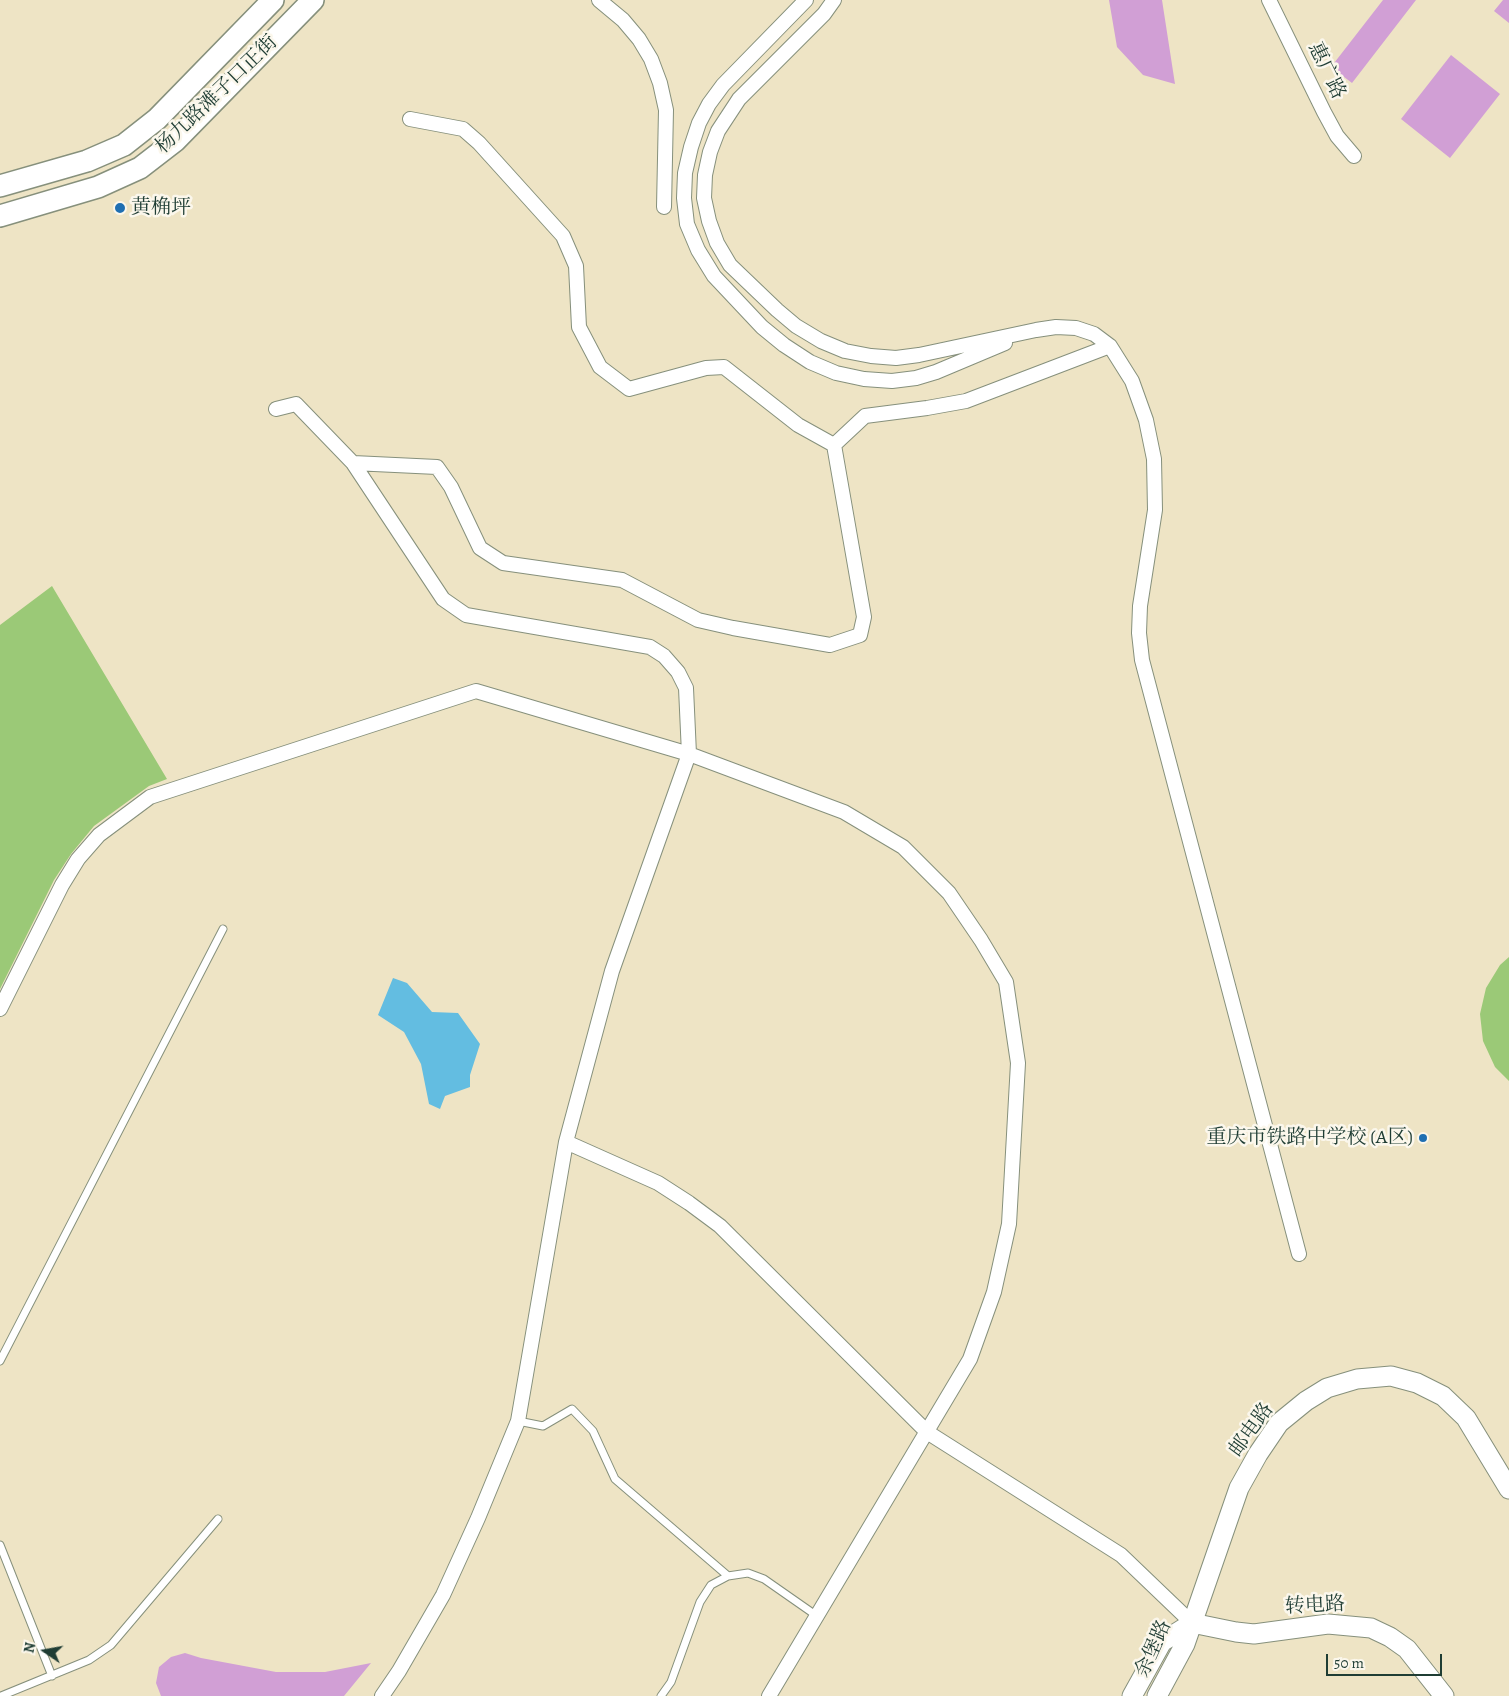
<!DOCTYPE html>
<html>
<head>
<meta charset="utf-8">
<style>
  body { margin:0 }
  #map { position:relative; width:1509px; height:1696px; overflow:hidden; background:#eee4c5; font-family:Alegreya,serif }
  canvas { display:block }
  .north { position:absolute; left:20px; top:1626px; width:50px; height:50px; -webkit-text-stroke:4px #fbf7ec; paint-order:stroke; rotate:282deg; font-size:14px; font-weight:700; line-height:20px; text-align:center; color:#1f3d34 }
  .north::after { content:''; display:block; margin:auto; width:18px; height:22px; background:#1f3d34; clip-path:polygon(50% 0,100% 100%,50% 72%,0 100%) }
  .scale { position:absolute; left:1326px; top:1654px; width:116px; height:22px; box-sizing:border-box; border:2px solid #1f3d34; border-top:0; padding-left:6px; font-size:15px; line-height:18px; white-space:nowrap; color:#1f3d34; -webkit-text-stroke:4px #fbf7ec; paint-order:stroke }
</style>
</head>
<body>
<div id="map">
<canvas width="1509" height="1696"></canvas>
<div class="north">N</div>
<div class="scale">50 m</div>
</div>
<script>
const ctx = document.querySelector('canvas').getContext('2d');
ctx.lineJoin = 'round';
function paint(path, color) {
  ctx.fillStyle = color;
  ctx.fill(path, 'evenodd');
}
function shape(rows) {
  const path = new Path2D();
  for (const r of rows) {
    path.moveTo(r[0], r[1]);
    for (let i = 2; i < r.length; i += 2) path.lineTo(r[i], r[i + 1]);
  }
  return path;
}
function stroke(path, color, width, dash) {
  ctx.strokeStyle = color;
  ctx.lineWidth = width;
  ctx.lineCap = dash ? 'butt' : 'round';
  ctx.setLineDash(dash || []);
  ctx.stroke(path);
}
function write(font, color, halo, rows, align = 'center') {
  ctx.font = font + ' Alegreya,"Noto Serif SC",serif';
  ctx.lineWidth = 5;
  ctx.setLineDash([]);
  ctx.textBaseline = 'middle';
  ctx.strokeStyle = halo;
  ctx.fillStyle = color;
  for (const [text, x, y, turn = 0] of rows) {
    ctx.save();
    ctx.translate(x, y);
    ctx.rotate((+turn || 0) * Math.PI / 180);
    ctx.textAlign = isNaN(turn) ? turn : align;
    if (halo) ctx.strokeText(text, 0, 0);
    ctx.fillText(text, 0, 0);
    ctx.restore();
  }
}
paint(shape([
  [52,586,167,779,149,786,94,826,71,854,54,880,0,989,0,625],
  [1509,957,1509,1081,1495,1067,1483,1041,1480,1014,1486,988,1500,965]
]), '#9bc977');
paint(shape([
  [393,978,407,983,432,1012,458,1013,480,1044,470,1075,470,1087,445,1096,440,1109,429,1104,421,1064,404,1032,378,1015]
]), '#63bde1');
paint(shape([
  [1109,0,1162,0,1175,84,1143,75,1117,47],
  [1383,0,1416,0,1352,83,1331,67],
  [1503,0,1509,0,1509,23,1494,11],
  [1451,55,1500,94,1450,158,1401,119],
  [185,1653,201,1658,276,1672,325,1672,371,1663,344,1696,161,1696,156,1683,159,1667,171,1657]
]), '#d19fd5');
const lane = shape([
  [0,1361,223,929],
  [518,1421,543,1426,572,1409,593,1431,615,1479,728,1576],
  [0,1545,52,1676],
  [1,1696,89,1660,111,1645,218,1519],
  [661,1696,671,1682,700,1602,711,1585,728,1576,748,1573,764,1579,817,1616]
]);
const street = shape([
  [599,0,623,20,639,39,651,59,660,83,666,110,664,207],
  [806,0,723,85,709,104,699,123,691,147,685,173,684,198,687,224,698,250,714,276,762,327,784,345,810,362,836,373,864,379,892,381,916,378,936,372,1005,343],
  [834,0,824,14,739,99,718,131,710,152,705,175,704,198,709,221,717,243,730,265,777,310,796,326,821,341,845,351,871,356,896,358,919,355,1036,330,1056,327,1076,328,1094,334,1110,346,1132,381,1146,420,1154,459,1155,510,1140,606,1139,633,1142,660,1299,1254],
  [1269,0,1324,112,1337,136,1354,156],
  [410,119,463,129,479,143,563,236,576,266,579,327,600,367,629,389,706,368,724,367,798,425,834,445],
  [276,409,296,404,353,463,443,599,466,615,650,647,664,656,678,672,686,688,689,754,612,971,566,1142,518,1421,478,1518,443,1595,399,1671,382,1696],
  [834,445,865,416,927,408,966,401,1110,346],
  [353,463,437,467,451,487,480,548,503,563,622,580,698,620,733,628,830,645,860,635,864,617,834,445],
  [0,1009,62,885,78,859,99,835,150,797,476,691,689,754,844,812,903,847,949,893,981,940,1006,982,1018,1063,1009,1224,994,1292,970,1359,769,1696],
  [566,1142,658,1183,689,1203,720,1226,927,1432,1121,1555,1192,1623]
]);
const secondary = shape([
  [1192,1623,1236,1632,1254,1634,1328,1624,1371,1628,1390,1637,1407,1649,1444,1696],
  [1132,1696,1162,1642,1192,1623],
  [1157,1696,1185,1644,1239,1488,1258,1454,1279,1423,1306,1401,1327,1388,1357,1379,1391,1376,1417,1383,1443,1396,1466,1418,1509,1489]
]);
const primary = shape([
  [0,186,87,161,124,145,157,119,273,0],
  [0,216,98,187,140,168,175,141,313,0]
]);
stroke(lane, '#86907c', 9);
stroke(street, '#86907c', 16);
stroke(secondary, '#86907c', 21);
stroke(primary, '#86907c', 24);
stroke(lane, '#fff', 7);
stroke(street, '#fff', 14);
stroke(secondary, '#fff', 19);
stroke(primary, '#fff', 21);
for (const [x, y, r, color] of [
  [120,208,6,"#1f6fb2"],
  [1423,1138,5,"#1f6fb2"]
]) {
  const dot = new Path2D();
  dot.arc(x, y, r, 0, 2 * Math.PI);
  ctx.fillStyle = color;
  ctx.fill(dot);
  stroke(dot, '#fbf7ec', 2);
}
write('20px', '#1f3d34', '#fbf7ec', [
  ["惠广路",1326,71,64],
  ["杨九路滩子口正街",217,95,-44],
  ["邮电路",1252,1430,-54],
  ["转电路",1315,1606,-3],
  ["余堡路",1154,1649,-66]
]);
write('20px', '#1f3d34', '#fbf7ec', [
  ["黄桷坪",131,208],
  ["重庆市铁路中学校 (A区)",1413,1138,"right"]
], 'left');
</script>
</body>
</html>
